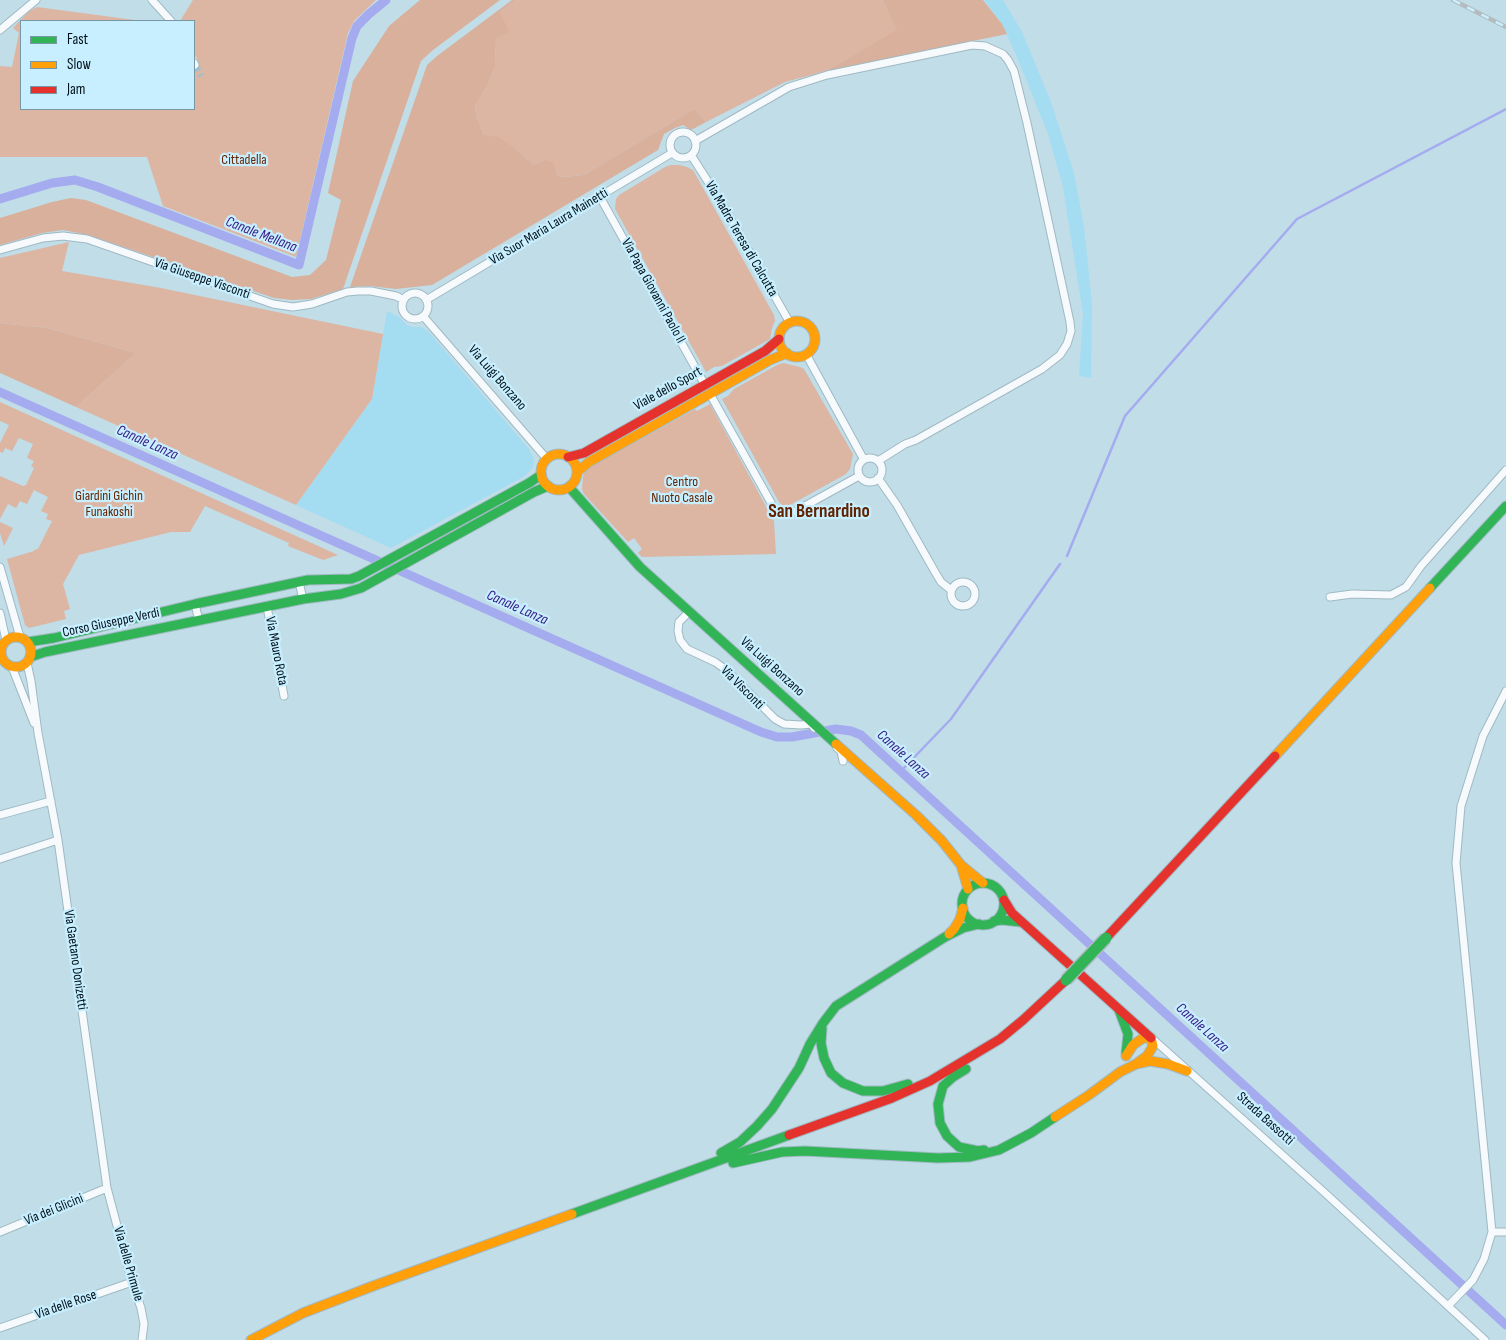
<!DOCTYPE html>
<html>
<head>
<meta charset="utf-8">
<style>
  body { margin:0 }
  #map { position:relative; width:1506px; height:1340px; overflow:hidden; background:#c0dde8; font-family:"Sofia Sans Condensed",sans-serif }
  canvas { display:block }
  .legend { position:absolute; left:20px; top:20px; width:175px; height:90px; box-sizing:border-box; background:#c8efff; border:1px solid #7896a3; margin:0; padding:6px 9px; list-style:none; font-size:15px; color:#001019 }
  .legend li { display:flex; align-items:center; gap:10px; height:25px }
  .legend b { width:25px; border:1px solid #7896a3 }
</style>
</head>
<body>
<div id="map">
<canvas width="1506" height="1340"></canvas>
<ul class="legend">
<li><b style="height:6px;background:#30b455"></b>Fast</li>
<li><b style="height:6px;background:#ff9f0a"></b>Slow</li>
<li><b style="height:6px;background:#e5322d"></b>Jam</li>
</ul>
</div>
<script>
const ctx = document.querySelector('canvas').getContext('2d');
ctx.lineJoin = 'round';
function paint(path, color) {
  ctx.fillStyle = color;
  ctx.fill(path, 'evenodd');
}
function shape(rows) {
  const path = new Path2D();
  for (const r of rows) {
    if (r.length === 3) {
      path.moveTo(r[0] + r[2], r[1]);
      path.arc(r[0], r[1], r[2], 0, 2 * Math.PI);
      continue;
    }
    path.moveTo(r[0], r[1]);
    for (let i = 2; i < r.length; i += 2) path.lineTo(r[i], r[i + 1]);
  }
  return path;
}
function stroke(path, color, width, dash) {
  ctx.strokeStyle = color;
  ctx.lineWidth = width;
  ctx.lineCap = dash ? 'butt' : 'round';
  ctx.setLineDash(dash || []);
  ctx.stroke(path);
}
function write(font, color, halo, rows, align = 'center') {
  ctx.font = font + ' "Sofia Sans Condensed",sans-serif';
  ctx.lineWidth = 4.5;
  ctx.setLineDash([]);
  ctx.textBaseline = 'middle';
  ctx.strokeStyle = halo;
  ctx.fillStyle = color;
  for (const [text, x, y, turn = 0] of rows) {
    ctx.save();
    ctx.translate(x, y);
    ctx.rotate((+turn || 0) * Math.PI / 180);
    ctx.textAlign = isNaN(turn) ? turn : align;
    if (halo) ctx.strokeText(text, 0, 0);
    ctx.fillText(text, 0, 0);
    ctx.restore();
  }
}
paint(shape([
  [984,0,1003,0,1022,32,1051,102,1074,173,1084,227,1092,304,1091,378,1079,376,1083,314,1063,187,1048,134,1017,57,1002,24],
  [387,311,399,317,407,325,412,327,421,327,428,331,529,449,534,460,533,467,525,476,391,548,296,505,372,399]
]), '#a4dcf1');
paint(shape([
  [193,0,376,0,354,21,348,33,296,257,163,206,147,157,0,157,0,66,12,67,19,33,13,28,29,11,37,7,142,21,21,21,21,109,194,109,194,66,199,63,194,53,194,21,180,21],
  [516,0,883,0,898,30,826,71,785,82,706,122,694,109,584,175,563,177,557,175,544,160,534,165,516,149,484,135,477,118,475,107,488,84,495,67,496,38,500,12],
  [671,165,680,165,687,167,693,170,774,315,775,321,772,328,770,339,722,366,714,367,706,372,615,209,616,199,619,195,665,167],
  [69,242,62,271,161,288,383,334,372,399,296,505,76,407,136,353,47,328,0,323,0,258],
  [783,363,800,367,804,369,853,454,850,469,846,474,792,504,786,506,782,505,779,502,722,399,728,396,734,389,777,365],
  [0,402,338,555,323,560,288,546,289,543,205,506,190,532,171,532,79,555,63,584,70,609,64,611,66,619,29,628,25,625,7,559,34,551,34,550,38,549,52,521,46,519,48,514,41,511,48,497,34,490,27,504,20,501,16,508,8,504,0,519,0,476,23,486,26,485,34,468,31,466,34,461,27,458,33,444,19,438,12,451,5,448,3,453,0,452,0,443,9,425,0,421],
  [710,404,774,521,776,554,642,557,638,553,642,549,634,538,628,542,584,494,582,489,583,476,585,471,592,466,695,409,697,411],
  [0,522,13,528,4,546,0,533]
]), '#dcb5a3');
paint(shape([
  [420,0,500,0,433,50,421,61,343,289,311,299,292,300,274,298,88,235,63,230,42,233,0,245,0,218,52,202,71,198,86,200,292,277,310,275,326,260,341,200,328,193,353,81,389,26],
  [512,0,516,0,500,12,509,32,496,38,495,67,488,84,475,107,477,118,484,135,498,137,516,149,534,165,544,160,553,162,557,175,563,177,584,175,694,109,706,122,691,130,683,125,675,128,664,134,658,150,432,285,396,289,370,286,350,287,427,65,437,56],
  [883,0,983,0,1002,24,1007,34,826,71,897,30],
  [0,323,47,328,136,353,76,407,0,373]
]), '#d9b09c');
stroke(shape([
  [1067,556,1125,416,1297,219,1506,109],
  [901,771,951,719,1060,564]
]), '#a5abef', 2.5);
stroke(shape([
  [0,199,52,183,75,180,98,187,299,265,352,38,357,26,369,14,386,0],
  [0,392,761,732,777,737,792,737,836,729,851,731,861,735,1506,1325]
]), '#a5abef', 9);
stroke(shape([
  [195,65,201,76]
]), '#a3bec9', 7, [7, 3.5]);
const street = shape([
  [152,0,171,21],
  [0,30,36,0],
  [194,63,195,65],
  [683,145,13],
  [695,141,789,87,827,75,972,45,985,46,1003,54,1008,60,1014,71,1027,123,1070,322,1071,331,1067,344,1060,355,1042,369,916,440,905,444,878,461],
  [691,155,721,202,790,323],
  [600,197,705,385],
  [0,250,43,238,63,236,87,239,273,304,293,307,312,304,347,292,358,291,371,291,396,296,404,300],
  [415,306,13],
  [426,300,672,153],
  [423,316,547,459],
  [806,354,864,460],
  [710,394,774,508,778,512,785,513,794,512,859,476],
  [870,470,12],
  [878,478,897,505,935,572,941,582,951,590],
  [0,567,20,637],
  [963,594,12],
  [299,582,303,599],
  [1330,597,1352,594,1391,595,1406,587,1421,566,1506,470],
  [195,604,199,621],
  [267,607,284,696],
  [689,612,679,622,678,631,680,640,687,649,715,662,725,669,775,719,784,724,801,725,811,724,814,728],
  [0,613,6,640],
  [27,663,31,681,38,733,58,840,107,1188,132,1282,141,1308,144,1324,142,1340],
  [12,667,34,723],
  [837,748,841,751,843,761],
  [0,815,51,801],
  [0,859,58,840],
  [1154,1040,1325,1193,1485,1340],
  [0,1232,107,1188],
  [1492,1232,1506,1232],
  [1448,1306,1473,1280,1484,1259,1492,1232,1456,863,1461,806,1483,736,1506,691],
  [0,1328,132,1282]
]);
const fast = shape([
  [569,487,640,567,836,744],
  [1430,588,1506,506],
  [28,642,54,638,195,604,308,580,351,579,359,576,529,483,541,475],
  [30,657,45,652,303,599,341,594,361,588,534,492,548,486],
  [983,904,21],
  [994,921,1002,920,1021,922],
  [1119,1010,1128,1034,1126,1053],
  [822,1028,821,1043,824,1058,831,1073,843,1083,863,1091,883,1091,908,1084],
  [966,1069,953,1077,943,1086,938,1104,940,1123,947,1136,959,1147,978,1151,984,1150],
  [721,1153,740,1142,757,1126,772,1109,799,1068,810,1044,823,1023,836,1006,945,937,963,928,979,924],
  [733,1163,782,1152,805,1151,938,1158,970,1157,999,1150,1031,1133,1055,1117],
  [572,1214,789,1135]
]);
const slow = shape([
  [797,339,18],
  [559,472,18],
  [577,472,589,462,770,360,787,353],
  [16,652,15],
  [836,744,916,815,942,841,961,865,983,883],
  [1275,756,1430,588],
  [961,865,968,889],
  [949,934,954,929,960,919,963,908],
  [1126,1056,1133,1045,1143,1038,1151,1038,1153,1046,1147,1056,1136,1064],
  [1055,1117,1089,1095,1120,1072,1136,1064,1150,1061,1168,1064,1187,1071],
  [251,1340,303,1313,373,1286,572,1214]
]);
const jam = shape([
  [568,457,584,453,765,351,779,339],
  [1004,900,1012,913,1151,1038],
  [1106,938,1275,756],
  [789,1135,892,1098,930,1081,1000,1039,1023,1020,1066,980]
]);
stroke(street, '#a0b9c3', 9);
stroke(fast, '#a0b9c3', 11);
stroke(slow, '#a0b9c3', 11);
stroke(jam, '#a0b9c3', 11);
stroke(street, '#f6fafc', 7);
stroke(fast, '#30b455', 9);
stroke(slow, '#ff9f0a', 9);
stroke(jam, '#e5322d', 9);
const rail = shape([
  [1453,0,1506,27]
]);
stroke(rail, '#b4bcbf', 4.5);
stroke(rail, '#c8efff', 2.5, [8]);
const fastBridge = shape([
  [1066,980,1106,938]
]);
stroke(fastBridge, '#adbac0', 14, []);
stroke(fastBridge, '#30b455', 11);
write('14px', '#632502', '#c8efff', [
  ["Cittadella",244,160],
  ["Centro",682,482],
  ["Nuoto Casale",682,498],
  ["Giardini Gichin",109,496],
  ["Funakoshi",109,512]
]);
write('14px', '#001019', '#c8efff', [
  ["Via Suor Maria Laura Mainetti",549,227,-31],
  ["Via Madre Teresa di Calcutta",741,239,60],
  ["Via Giuseppe Visconti",202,279,19],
  ["Via Papa Giovanni Paolo II",653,291,61],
  ["Via Luigi Bonzano",497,378,49],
  ["Viale dello Sport",668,389,-29],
  ["Corso Giuseppe Verdi",111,623,-12],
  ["Via Mauro Rota",276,651,79],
  ["Via Luigi Bonzano",772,667,42],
  ["Via Visconti",742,688,45],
  ["Via Gaetano Donizetti",75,960,82],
  ["Strada Bassotti",1265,1119,42],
  ["Via dei Glicini",54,1210,-22],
  ["Via delle Primule",128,1264,74],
  ["Via delle Rose",66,1305,-19]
]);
write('italic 15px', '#341985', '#c8efff', [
  ["Canale Mellana",261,235,21],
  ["Canale Lanza",147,443,24],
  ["Canale Lanza",517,608,24],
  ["Canale Lanza",903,755,42],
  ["Canale Lanza",1202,1028,42]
]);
write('bold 19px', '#602200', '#c8efff', [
  ["San Bernardino",819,512]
]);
</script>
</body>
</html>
